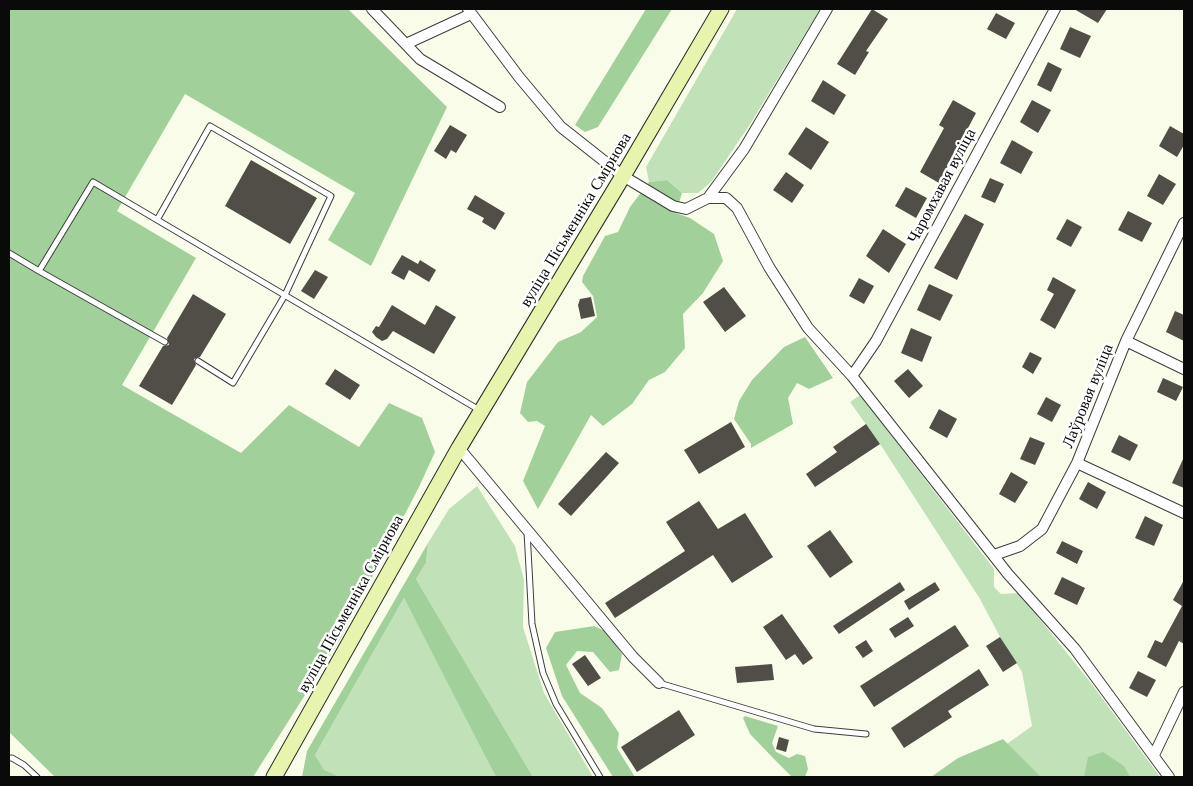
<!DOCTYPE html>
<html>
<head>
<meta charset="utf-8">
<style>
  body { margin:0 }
  #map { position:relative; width:1193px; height:786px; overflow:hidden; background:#fafcea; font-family:"Libre Baskerville",serif }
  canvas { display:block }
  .frame { position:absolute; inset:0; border:10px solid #0a0a0a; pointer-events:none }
</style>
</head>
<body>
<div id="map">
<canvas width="1193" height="786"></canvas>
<div class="frame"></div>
</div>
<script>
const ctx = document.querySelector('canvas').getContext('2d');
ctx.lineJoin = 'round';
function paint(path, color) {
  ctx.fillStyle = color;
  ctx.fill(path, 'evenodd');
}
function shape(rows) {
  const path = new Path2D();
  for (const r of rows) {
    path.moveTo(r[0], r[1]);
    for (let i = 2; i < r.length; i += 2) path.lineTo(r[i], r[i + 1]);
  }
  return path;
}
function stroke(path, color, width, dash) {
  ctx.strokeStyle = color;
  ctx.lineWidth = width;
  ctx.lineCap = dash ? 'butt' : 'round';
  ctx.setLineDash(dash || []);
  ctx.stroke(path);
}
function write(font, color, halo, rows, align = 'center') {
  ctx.font = font + ' "Libre Baskerville",serif';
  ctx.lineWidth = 5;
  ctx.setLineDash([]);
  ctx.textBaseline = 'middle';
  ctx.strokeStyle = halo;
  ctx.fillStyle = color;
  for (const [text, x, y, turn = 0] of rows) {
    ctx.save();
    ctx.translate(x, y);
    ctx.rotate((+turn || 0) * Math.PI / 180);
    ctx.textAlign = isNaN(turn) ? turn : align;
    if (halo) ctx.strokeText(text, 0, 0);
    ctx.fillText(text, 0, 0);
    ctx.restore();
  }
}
paint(shape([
  [737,9,820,9,749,126,711,182,698,193,682,193,667,180,649,182,646,167],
  [860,395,994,569,994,587,1001,594,1019,593,1091,683,1160,777,985,777,983,761,1032,726,1022,672,1000,637,980,599,882,447,850,402],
  [477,486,515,546,524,580,523,627,544,693,593,777,533,777,416,579,426,563,428,543,449,509],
  [404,598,450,684,496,777,340,777,324,771,315,755]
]), '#c1e2b9');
paint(shape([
  [9,9,348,9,447,107,371,266,328,240,355,193,185,94,117,211,196,258,122,385,241,453,289,405,359,447,389,403,422,418,435,452,419,487,338,643,253,777,55,777,9,732],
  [646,9,672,9,598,127,585,132,575,125],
  [667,180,682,193,676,213,690,218,714,234,723,261,703,293,683,314,685,348,665,372,649,380,632,404,603,426,591,415,538,509,523,481,545,426,537,421,528,422,520,413,527,382,558,342,581,332,597,317,593,296,582,282,583,276,605,236,618,232,630,207,649,182],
  [805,337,833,378,809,389,797,383,788,398,793,424,751,448,751,444,734,419,739,401,752,380,784,347],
  [428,543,426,563,416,579,533,777,496,777,404,598,315,755,324,770,340,777,302,777,307,751],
  [594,626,607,632,622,654,619,670,610,672,593,652,577,651,566,665,580,693,602,708,619,733,617,748,635,777,613,777,562,696,546,648,555,632],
  [745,716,778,726,772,743,776,752,789,758,797,754,805,756,808,769,805,777,792,777,775,760,750,734,743,718],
  [1003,739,1041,777,931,777,958,758],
  [1103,752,1124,766,1130,777,1084,777,1088,757]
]), '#a2d09a');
paint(shape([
  [872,9,888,19,866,51,869,52,855,75,837,64],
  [1074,9,1107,9,1098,23],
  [996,13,1015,23,1006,39,987,29],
  [1070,27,1091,36,1080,58,1060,49],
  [1048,62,1062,69,1051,92,1037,85],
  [823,80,846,95,834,115,811,101],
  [953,100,976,113,939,183,920,172,944,128,939,125],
  [1032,100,1051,110,1038,133,1020,122],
  [450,125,467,135,456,153,451,150,446,159,434,151],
  [1170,126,1184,134,1184,145,1177,157,1159,146],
  [806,127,829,142,811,170,788,154],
  [1012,140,1033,152,1021,174,1000,163],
  [251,160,317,198,290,244,225,206],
  [786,172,804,185,792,203,773,190],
  [1159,174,1176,184,1163,205,1147,196],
  [990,178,1004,184,995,203,981,197],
  [906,187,927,198,916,218,895,206],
  [475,195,505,213,495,230,482,222,484,218,467,209],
  [1128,211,1152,223,1142,242,1118,230],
  [965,214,984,224,957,280,934,268],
  [1067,219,1082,227,1071,247,1056,239],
  [883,229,906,244,889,273,866,256],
  [402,255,418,264,420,260,436,270,429,282,409,270,404,280,391,273],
  [315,270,328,277,314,299,301,291],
  [1053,277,1076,290,1055,329,1040,320,1054,294,1047,290],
  [859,278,874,286,864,304,849,296],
  [929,284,953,295,940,321,917,310],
  [724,287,746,316,725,332,703,302],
  [193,294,226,314,200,357,194,359,196,365,172,405,139,386,163,346,169,345,167,338],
  [591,297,595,316,581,319,578,305,580,299],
  [392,305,425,325,436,305,456,317,434,354,393,331,387,339,382,341,376,337,372,332,376,326,379,327],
  [1175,311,1184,315,1184,341,1166,332],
  [911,328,932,337,922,362,901,353],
  [1030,352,1042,358,1033,374,1022,367],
  [335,369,360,385,350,400,325,384],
  [908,369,923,386,909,398,894,381],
  [1163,378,1183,387,1176,401,1157,392],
  [1046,397,1061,405,1052,422,1037,414],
  [939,409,957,419,947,438,929,428],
  [731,422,745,447,699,474,684,450],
  [866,424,880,444,815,487,806,474,837,452,833,447],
  [1119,435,1138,445,1130,461,1111,452],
  [1030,437,1045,443,1035,465,1020,459],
  [606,452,619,463,571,516,558,504],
  [1184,457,1184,488,1172,483],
  [1011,472,1028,482,1015,503,999,494],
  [1088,482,1106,492,1097,509,1079,499],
  [699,501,718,529,745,513,773,557,732,583,713,555,615,618,605,603,685,551,666,522],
  [1145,516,1163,525,1154,546,1135,538],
  [830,530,853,562,830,578,807,546],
  [1062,541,1083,551,1077,564,1056,553],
  [1062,577,1085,588,1077,605,1054,594],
  [1184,580,1184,644,1179,641,1166,667,1147,657,1155,640,1162,643,1182,606,1173,600],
  [900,582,905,590,839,634,833,626],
  [935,582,940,590,909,610,904,601],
  [782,614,813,658,803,665,795,654,786,660,763,627],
  [908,617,914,626,895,638,889,629],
  [955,625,969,646,874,707,860,686],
  [1000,637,1017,663,1003,672,986,646],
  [866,640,873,651,863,658,855,647],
  [585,655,601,678,588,686,572,664],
  [772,664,774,680,737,683,735,667],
  [979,669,989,685,948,711,952,717,904,748,891,728],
  [1138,671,1156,680,1147,697,1129,688],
  [679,710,695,735,637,772,621,747],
  [779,737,789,740,786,752,776,749]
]), '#514e48');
const service = shape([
  [157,220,210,126,331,196,285,295,233,383,198,361],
  [9,253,39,271,93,182,481,411],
  [39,271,165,342],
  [527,531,532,624,543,673,556,704,600,777],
  [659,683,814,729,866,734],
  [9,758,12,758,24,765,37,777]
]);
const minor = shape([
  [372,9,420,59,500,107],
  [468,9,519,77,561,127,623,176,673,206,686,209,708,198,726,198,737,208,769,267,808,328,852,376,1008,574,1075,649,1169,777],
  [406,44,471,14],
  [708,198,744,149,827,9],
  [1126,341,1184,369],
  [852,376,876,341,1055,9],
  [459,448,633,657,659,683],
  [1077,463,1184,513],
  [994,555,1020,546,1042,529,1077,463,1126,341,1184,223],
  [1154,755,1184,692]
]);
const secondary = shape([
  [274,777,459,448,623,176,721,9]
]);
stroke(service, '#3d3d3d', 7);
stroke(minor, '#3d3d3d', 12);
stroke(secondary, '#2c2c2c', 17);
stroke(service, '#fff', 5);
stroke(minor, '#fff', 10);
stroke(secondary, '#e6f4ad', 15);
write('16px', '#0a0a0a', '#fff', [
  ["Чаромхавая вуліца",942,186,-62],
  ["вуліца Пісьменніка Смірнова",576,220,-59],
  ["Лаўровая вуліца",1088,396,-68],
  ["вуліца Пісьменніка Смірнова",351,604,-61]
]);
</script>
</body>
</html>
